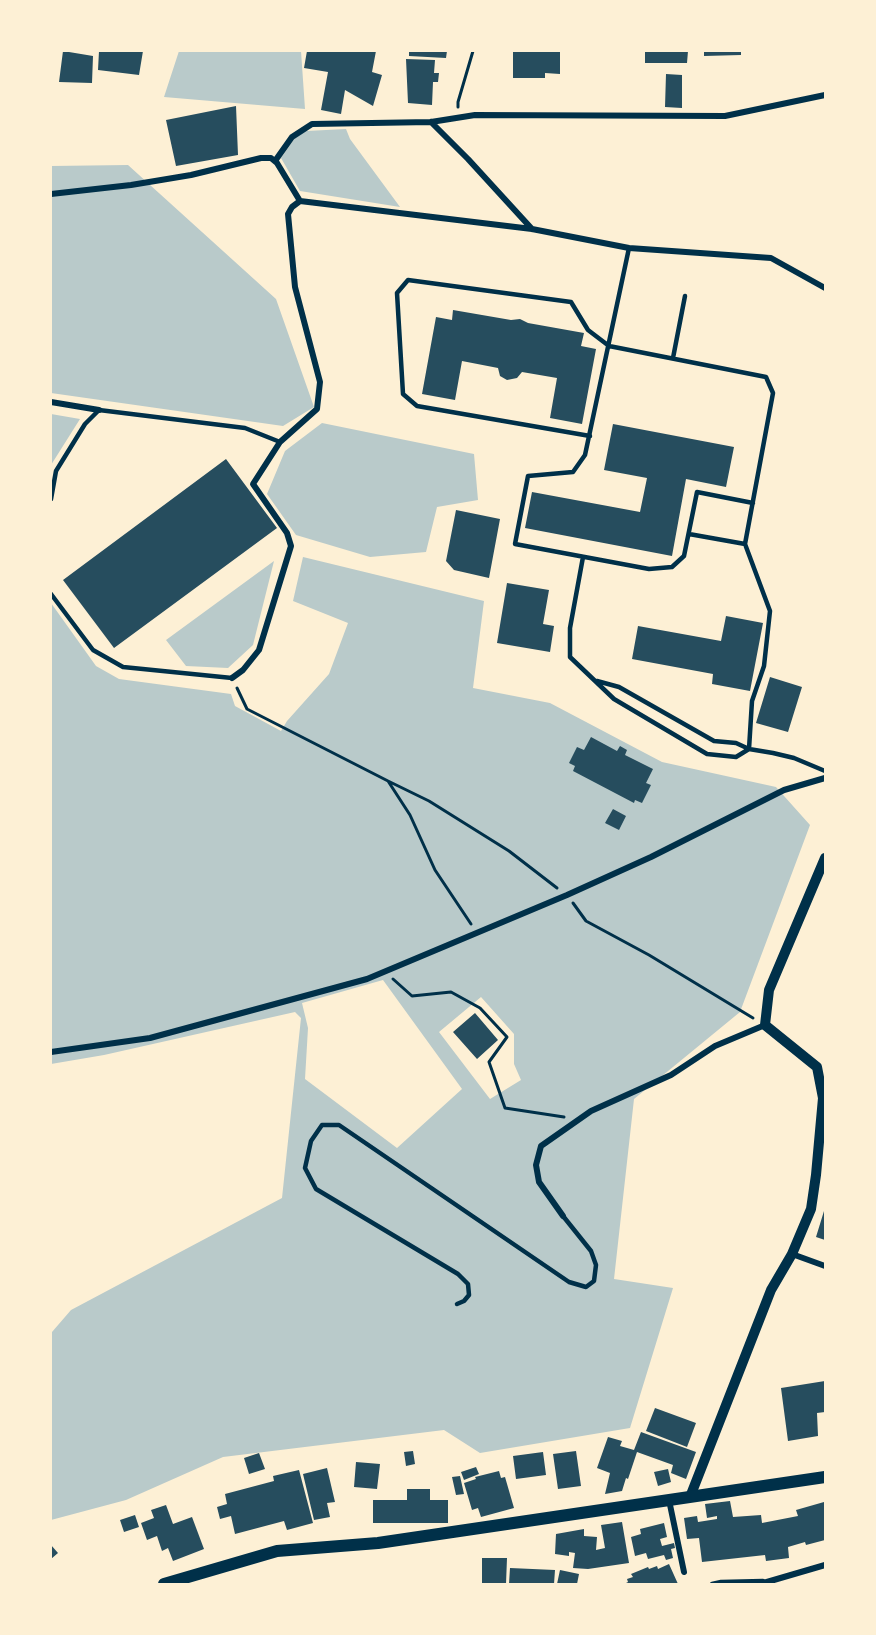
<!DOCTYPE html>
<html>
<head>
<meta charset="utf-8">
<style>
  body { margin:0 }
  #map { position:relative; width:876px; height:1635px; overflow:hidden; background:#fdf0d5; font-family:"Nunito Sans",sans-serif }
  canvas { display:block }
  .frame { position:absolute; inset:0; border:52px solid #fdf0d5; pointer-events:none }
</style>
</head>
<body>
<div id="map">
<canvas width="876" height="1635"></canvas>
<div class="frame"></div>
</div>
<script>
const ctx = document.querySelector('canvas').getContext('2d');
ctx.lineJoin = 'round';
function paint(path, color) {
  ctx.fillStyle = color;
  ctx.fill(path, 'evenodd');
}
function shape(rows) {
  const path = new Path2D();
  for (const r of rows) {
    path.moveTo(r[0], r[1]);
    for (let i = 2; i < r.length; i += 2) path.lineTo(r[i], r[i + 1]);
  }
  return path;
}
function stroke(path, color, width, dash) {
  ctx.strokeStyle = color;
  ctx.lineWidth = width;
  ctx.lineCap = dash ? 'butt' : 'round';
  ctx.setLineDash(dash || []);
  ctx.stroke(path);
}
paint(shape([
  [179,51,301,51,305,109,164,97],
  [346,129,350,139,400,207,300,191,281,158,295,138,306,131],
  [128,165,276,299,314,407,283,426,51,393,51,166],
  [51,414,80,419,51,465],
  [322,423,474,454,478,500,437,507,426,552,370,557,296,535,267,494,285,451],
  [303,557,484,601,473,688,550,703,662,762,776,787,810,825,740,1012,634,1099,614,1279,673,1288,630,1428,480,1453,444,1430,223,1457,126,1500,51,1520,52,1332,71,1310,282,1198,301,1018,295,1012,104,1055,51,1064,51,603,96,666,119,679,231,694,235,706,281,731,287,721,329,674,348,623,293,601],
  [383,980,462,1089,397,1148,305,1079,308,1028,302,1003],
  [481,997,514,1034,514,1064,521,1080,490,1099,439,1032],
  [274,561,253,645,228,668,186,666,166,640]
]), '#b9caca');
paint(shape([
  [63,51,93,56,92,83,59,82],
  [99,51,143,51,139,75,98,70],
  [307,51,376,51,372,72,382,75,373,106,345,90,341,114,321,110,328,72,304,68],
  [409,51,447,51,446,58,409,56],
  [513,51,560,51,560,74,545,73,545,78,513,78],
  [645,51,688,51,687,63,645,63],
  [704,51,741,51,741,55,704,56],
  [406,59,435,60,434,73,439,73,438,82,433,82,432,105,408,103],
  [666,74,682,75,682,108,665,107],
  [236,106,238,155,176,166,166,120],
  [453,310,511,320,520,319,528,323,584,333,581,346,596,349,582,424,550,418,557,378,522,372,517,378,507,380,500,376,498,368,462,361,455,400,422,394,436,317,452,320],
  [613,424,734,447,726,487,686,479,672,556,525,528,532,492,640,512,647,478,604,470],
  [226,459,277,528,114,648,63,580],
  [456,510,500,519,489,578,454,570,446,561],
  [507,583,549,590,543,624,554,626,550,652,497,643],
  [726,616,763,623,750,691,712,684,713,674,632,659,638,626,721,641],
  [770,677,802,687,788,732,756,723],
  [591,737,617,751,620,746,627,750,625,755,653,769,646,783,651,785,642,803,635,800,634,803,573,771,575,766,569,763,577,747,584,750],
  [613,809,626,816,619,830,605,823],
  [475,1013,498,1040,477,1059,453,1032],
  [824,1211,825,1211,825,1240,816,1237],
  [825,1381,825,1412,817,1413,818,1436,788,1441,781,1388],
  [655,1408,696,1423,687,1447,646,1431],
  [641,1432,696,1452,686,1479,671,1473,673,1465,637,1452,628,1479,626,1478,622,1491,605,1494,610,1473,597,1468,608,1437,622,1441,620,1446,634,1450],
  [413,1451,415,1464,406,1466,404,1452],
  [576,1451,581,1486,558,1489,553,1454],
  [543,1452,546,1475,516,1479,513,1456],
  [259,1453,265,1469,249,1474,244,1458],
  [356,1462,380,1464,377,1489,354,1487],
  [476,1467,479,1474,464,1480,461,1472],
  [327,1468,335,1502,327,1503,330,1517,314,1520,303,1474],
  [668,1469,671,1482,658,1486,654,1472],
  [299,1470,313,1523,287,1530,284,1521,235,1534,231,1516,220,1519,217,1507,227,1504,225,1494,274,1481,273,1476],
  [499,1471,501,1478,505,1477,514,1508,481,1517,478,1508,472,1510,464,1483,476,1479,475,1477],
  [460,1476,464,1494,456,1495,452,1477],
  [407,1489,430,1489,430,1500,448,1500,448,1523,373,1523,373,1500,407,1500],
  [730,1501,733,1517,761,1515,762,1523,798,1516,796,1510,824,1502,825,1540,806,1545,805,1542,788,1547,789,1558,766,1561,765,1555,702,1562,699,1538,687,1539,684,1518,697,1516,698,1522,717,1519,717,1516,707,1518,705,1504],
  [166,1505,173,1524,192,1517,204,1549,173,1561,168,1548,162,1551,157,1536,147,1540,141,1523,154,1518,151,1510],
  [135,1515,139,1527,124,1532,120,1520],
  [622,1522,629,1563,588,1569,573,1568,575,1553,569,1552,569,1556,555,1554,556,1534,584,1529,584,1536,597,1537,596,1550,605,1548,601,1525],
  [664,1523,667,1537,660,1539,662,1546,674,1543,675,1548,671,1549,673,1558,666,1560,664,1555,648,1559,646,1553,635,1556,631,1537,641,1534,640,1529],
  [51,1545,58,1553,51,1559],
  [482,1558,507,1558,506,1584,482,1584],
  [669,1564,678,1584,624,1584,628,1582,627,1579,633,1577,631,1574,648,1567,649,1569,657,1566,658,1569],
  [510,1568,555,1570,554,1584,509,1584],
  [560,1570,579,1574,577,1584,557,1584]
]), '#264d5e');
stroke(shape([
  [458,107,458,102,473,51],
  [237,688,247,709,388,781,410,815,435,870,471,924],
  [388,781,429,801,509,851,557,888],
  [573,903,586,921,649,955,753,1018],
  [393,979,412,996,451,992,480,1008,507,1037,489,1062,505,1108,564,1117]
]), '#003049', 3);
stroke(shape([
  [629,248,585,455,573,472,528,476,515,544,649,569,672,567,684,556,697,492,753,503],
  [673,358,685,296],
  [590,436,417,406,403,394,397,293,408,280,571,302,588,330,609,346,766,377,773,393,745,544,770,611,764,666,752,701,749,749,773,753,794,758,825,771],
  [51,499,56,471,85,424,99,410,245,428,280,442],
  [689,534,745,544],
  [583,557,570,628,570,657,614,699,707,754,736,757,749,749],
  [51,594,93,650,123,667,232,678],
  [597,681,619,687,714,741,736,743,749,749],
  [457,1304,464,1301,469,1295,468,1284,458,1274,316,1189,305,1168,311,1141,322,1125,339,1125,569,1282,586,1287,594,1281,596,1265,591,1251,563,1216],
  [712,1584,721,1582,763,1581]
]), '#003049', 4.5);
stroke(shape([
  [431,122,468,159,532,229],
  [275,161,292,137,312,124,431,122,475,115,725,116,825,95],
  [51,194,131,185,191,175,261,158,271,158,277,163,300,201],
  [51,402,99,410],
  [232,678,243,670,259,650,291,546,287,533,253,484,280,442,317,409,320,382,295,287,288,214,292,207,300,201,532,229,629,248,771,258,825,288],
  [51,1052,150,1038,367,979,567,895,651,857,784,790,825,778],
  [563,1216,539,1182,536,1165,541,1146,591,1111,671,1075,715,1046,765,1025],
  [792,1254,825,1266],
  [669,1500,684,1572],
  [760,1584,825,1565]
]), '#003049', 6);
stroke(shape([
  [690,1497,771,1290,792,1254,811,1209,816,1175,823,1098,817,1067,765,1025,769,990,825,858]
]), '#003049', 10);
stroke(shape([
  [164,1584,277,1551,378,1543,825,1477]
]), '#003049', 12);
</script>
</body>
</html>
